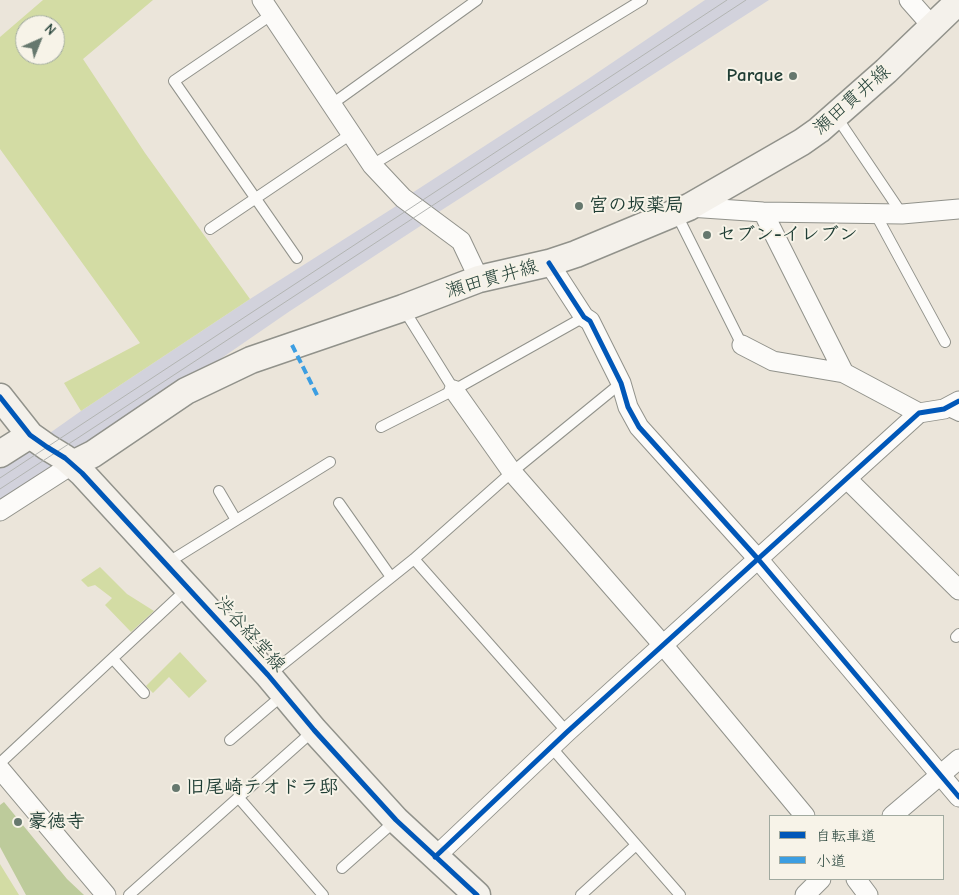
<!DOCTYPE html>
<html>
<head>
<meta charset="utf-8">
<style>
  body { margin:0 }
  #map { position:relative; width:959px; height:895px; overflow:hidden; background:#ebe5da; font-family:"Comic Neue","Klee One",sans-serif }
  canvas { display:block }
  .legend { position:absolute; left:769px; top:815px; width:175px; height:65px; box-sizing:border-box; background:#f7f3e8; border:1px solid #a1aaa0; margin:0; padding:6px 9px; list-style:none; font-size:15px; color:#1f3d34 }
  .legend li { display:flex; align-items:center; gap:10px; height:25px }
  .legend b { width:25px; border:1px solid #a1aaa0 }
  .north { position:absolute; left:15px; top:15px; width:50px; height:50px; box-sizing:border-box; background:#f7f3e8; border:1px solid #a1aaa0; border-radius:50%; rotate:44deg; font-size:14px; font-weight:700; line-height:20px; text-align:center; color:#1f3d34 }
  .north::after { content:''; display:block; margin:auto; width:18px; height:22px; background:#66786e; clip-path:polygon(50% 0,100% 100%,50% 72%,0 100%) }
</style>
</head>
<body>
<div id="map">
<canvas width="959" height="895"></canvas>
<ul class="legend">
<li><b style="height:6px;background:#0057b8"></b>自転車道</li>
<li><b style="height:6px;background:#3c9ee2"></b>小道</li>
</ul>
<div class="north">N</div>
</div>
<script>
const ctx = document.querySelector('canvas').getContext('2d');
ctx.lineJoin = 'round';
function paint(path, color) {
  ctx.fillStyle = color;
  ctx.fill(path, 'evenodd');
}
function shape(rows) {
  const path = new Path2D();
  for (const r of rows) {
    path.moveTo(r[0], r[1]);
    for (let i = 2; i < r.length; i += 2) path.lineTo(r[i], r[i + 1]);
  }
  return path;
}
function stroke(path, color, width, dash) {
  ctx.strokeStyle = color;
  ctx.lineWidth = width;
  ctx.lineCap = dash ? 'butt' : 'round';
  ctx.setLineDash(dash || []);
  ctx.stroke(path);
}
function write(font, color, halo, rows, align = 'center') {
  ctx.font = font + ' "Comic Neue","Klee One",sans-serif';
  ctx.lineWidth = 4;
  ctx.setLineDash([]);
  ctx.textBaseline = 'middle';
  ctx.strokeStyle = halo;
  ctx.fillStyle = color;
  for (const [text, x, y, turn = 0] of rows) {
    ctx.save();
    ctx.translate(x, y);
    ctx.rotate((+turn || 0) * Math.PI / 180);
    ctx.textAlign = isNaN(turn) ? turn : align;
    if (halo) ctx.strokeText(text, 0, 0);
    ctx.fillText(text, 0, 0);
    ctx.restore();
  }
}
paint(shape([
  [705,0,769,0,434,215,409,195,588,79],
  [401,203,428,221,290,311,181,386,77,450,48,437,47,435,81,411,250,299],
  [32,452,56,467,0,503,0,468,22,453]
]), '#d2d2dc');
paint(shape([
  [43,0,153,0,83,59,145,153,250,299,81,411,64,383,140,343,0,149,0,37],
  [25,25,55,25,55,55,25,55],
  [100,567,127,594,154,611,131,632,105,605,112,598,95,585,88,587,81,580],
  [180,652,207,681,189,698,169,677,153,693,146,686],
  [0,864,19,895,0,895]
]), '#d3dca4');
paint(shape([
  [4,802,67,879,84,895,26,895,0,847,0,805]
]), '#bdcb9b');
const service = shape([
  [271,15,174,81,297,258],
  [332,104,477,0],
  [836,116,902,214],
  [372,165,642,0],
  [676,213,742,345],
  [875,213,945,342],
  [210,229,351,134],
  [403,308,454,390],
  [944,409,959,416],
  [381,427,454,390,584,317],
  [219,491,236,520],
  [339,503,391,577],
  [414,559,567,732],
  [167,563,330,462],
  [956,637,959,634],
  [113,659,144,693],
  [269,675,414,559,512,472,621,383],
  [230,740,284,694],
  [551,747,680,895],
  [0,763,187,589],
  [238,797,323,895],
  [342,868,395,821],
  [129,895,313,731],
  [581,895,636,845]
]);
const minor = shape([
  [262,0,372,165,403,198,461,241,479,279],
  [909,0,932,26],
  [689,207,763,212,902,214,959,209],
  [763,212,844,373],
  [549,263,584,317,590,321,621,383,628,407,639,427,758,559,959,797],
  [742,345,773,361,844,373,919,413],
  [454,390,512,472,663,645,805,816],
  [847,479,959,590],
  [0,511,73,464],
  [0,769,106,895],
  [892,816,959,759],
  [435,857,567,732,919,413,944,409,959,401],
  [856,879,868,895],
  [805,895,821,879]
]);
const secondary = shape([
  [0,397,30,435,47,447,65,458,82,473,268,675,314,730,396,820,477,895],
  [0,454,30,435],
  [73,464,93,454,186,391,251,360,403,308,479,279,549,263,576,254,689,207,802,142,819,130,886,71,959,1]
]);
stroke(service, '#91928b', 12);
stroke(minor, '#91928b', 21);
stroke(secondary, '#91928b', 29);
stroke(service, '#fcfbf9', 10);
stroke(minor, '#fcfbf9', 19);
stroke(secondary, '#f4f1eb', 26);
stroke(shape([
  [0,478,727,0],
  [0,489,746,0]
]), '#b3b5b3', 1);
stroke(shape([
  [292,345,318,397]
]), '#3c9ee2', 4, [8, 4]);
stroke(shape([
  [549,263,584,317,590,321,621,383,628,407,639,427,758,559,959,797],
  [0,397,30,435,47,447,65,458,82,473,268,675,314,730,396,820,477,895],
  [435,857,567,732,919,413,944,409,959,401]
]), '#0057b8', 5);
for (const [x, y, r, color] of [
  [793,76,5,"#66786e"],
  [579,206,5,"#66786e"],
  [707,235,5,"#66786e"],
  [176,788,5,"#66786e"],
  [18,822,5,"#66786e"]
]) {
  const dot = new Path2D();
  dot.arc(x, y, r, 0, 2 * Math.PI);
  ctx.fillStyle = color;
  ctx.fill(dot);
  stroke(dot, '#f7f3e8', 2);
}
write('bold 19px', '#1f3d34', '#f7f3e8', [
  ["Parque",783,76,"right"],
  ["宮の坂薬局",589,206],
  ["セブン-イレブン",717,235],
  ["旧尾崎テオドラ邸",186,788],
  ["豪徳寺",28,822]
], 'left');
write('19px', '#1f3d34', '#f7f3e8', [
  ["瀬田貫井線",852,100,-41],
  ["瀬田貫井線",492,279,-16],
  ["渋谷経堂線",250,634,48]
]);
</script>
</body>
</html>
